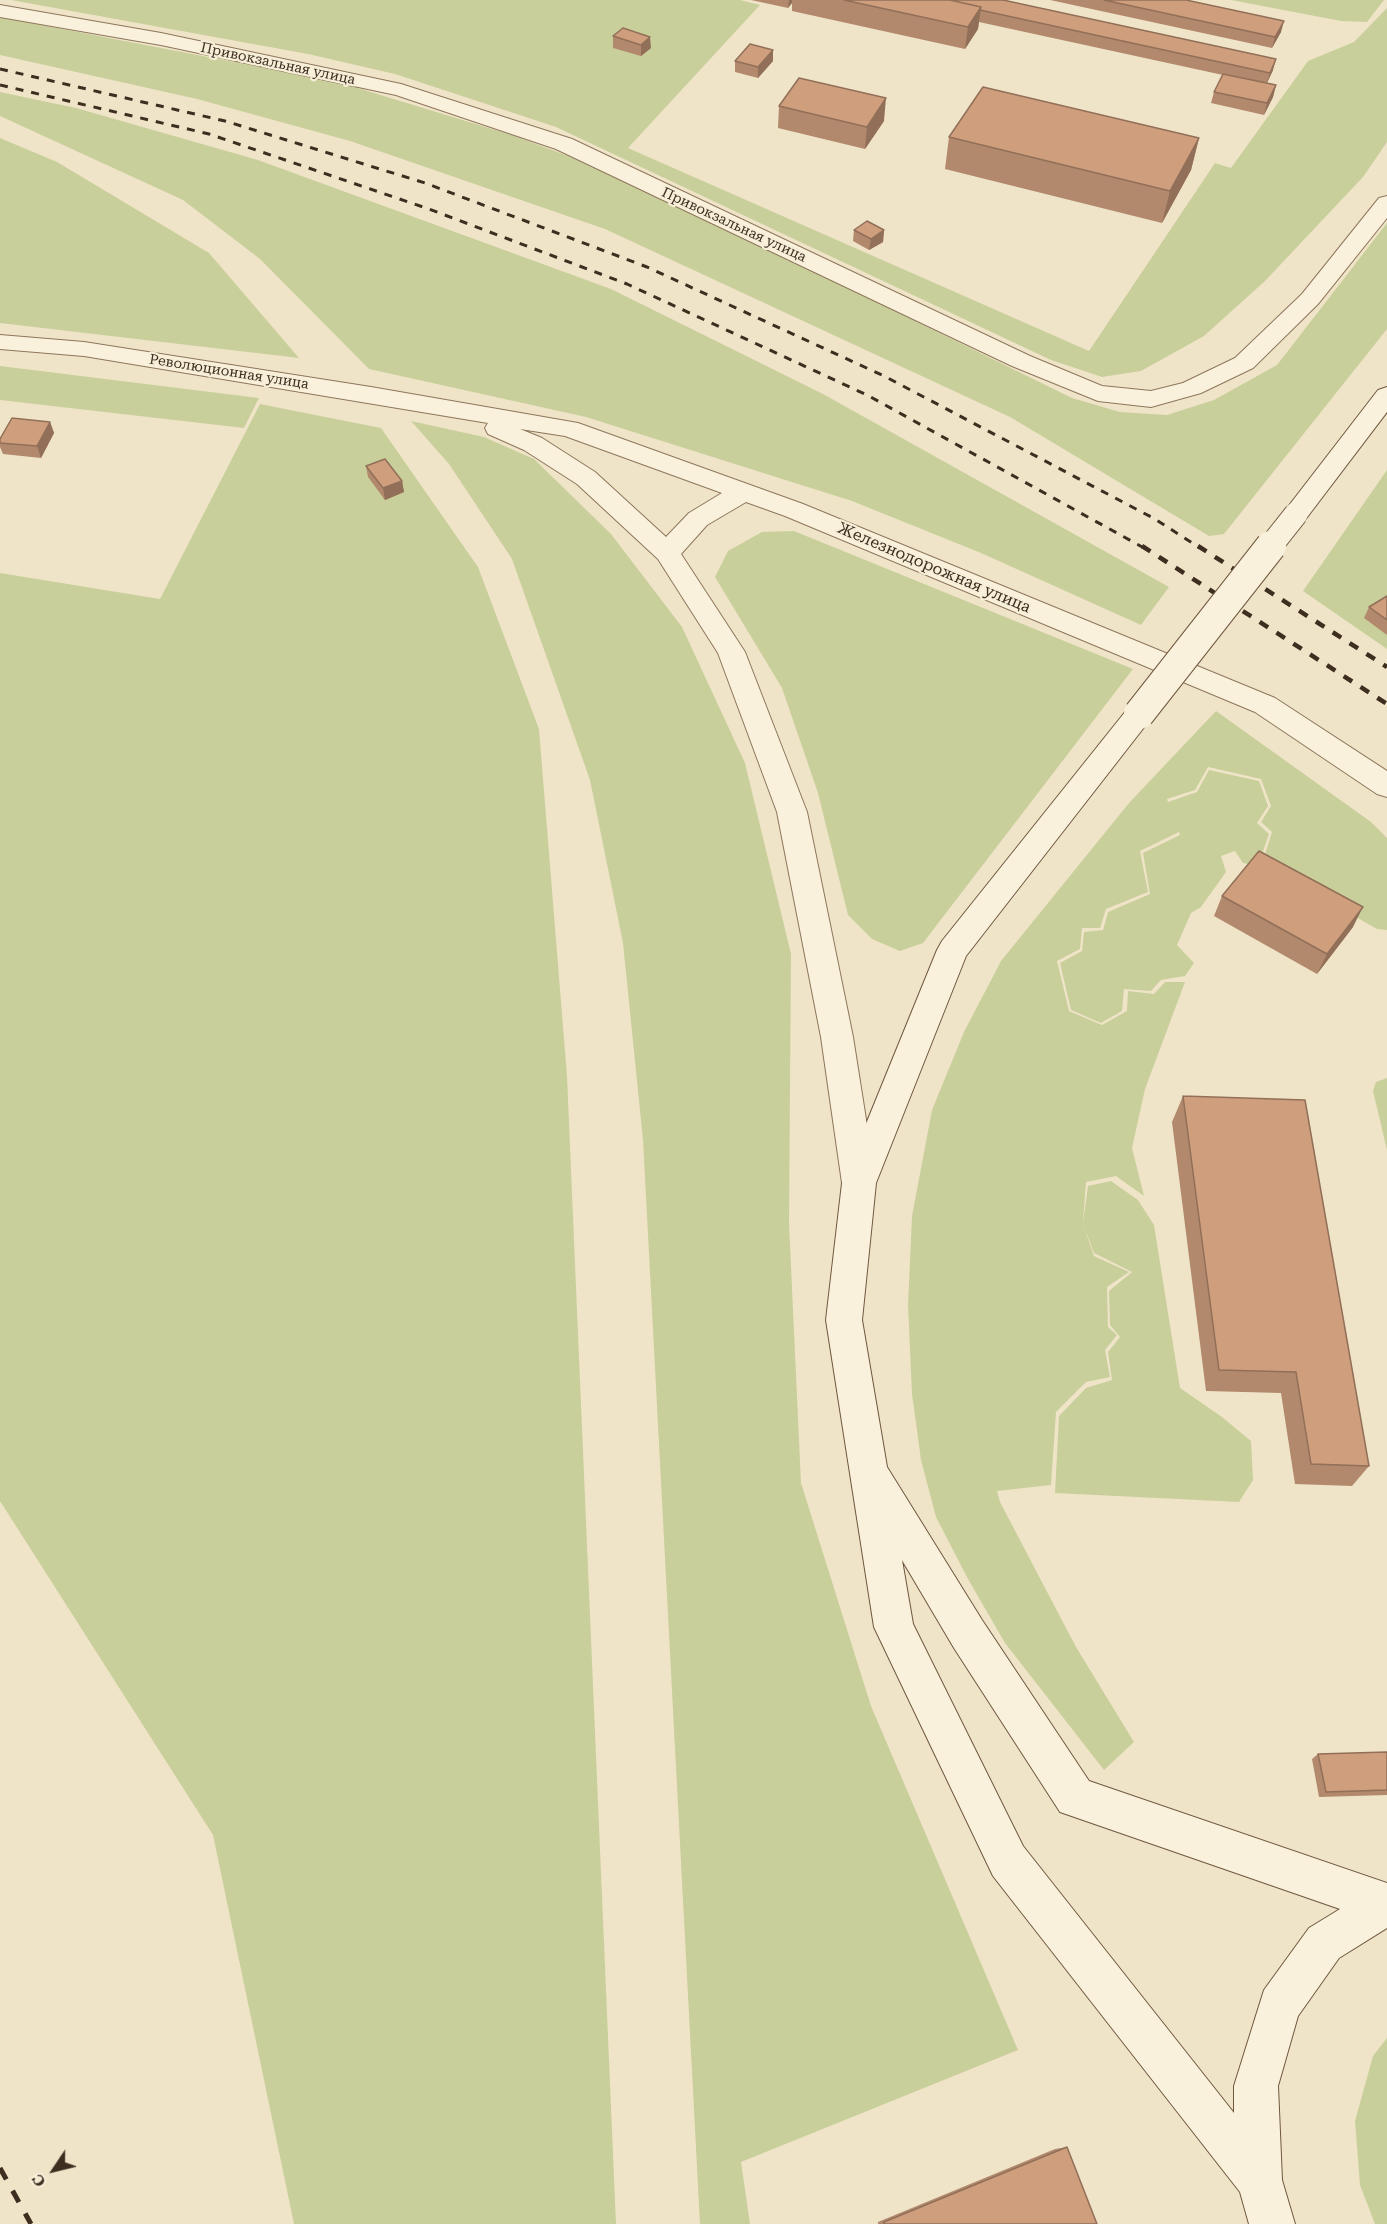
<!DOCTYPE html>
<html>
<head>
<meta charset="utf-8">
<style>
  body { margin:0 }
  #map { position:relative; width:1387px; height:2224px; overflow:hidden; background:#f0e4c8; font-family:"Roboto Serif",serif }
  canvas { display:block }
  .north { position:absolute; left:24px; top:2140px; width:60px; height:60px; -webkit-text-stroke:4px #f7eed8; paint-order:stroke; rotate:235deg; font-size:16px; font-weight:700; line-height:24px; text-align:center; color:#3d2e20 }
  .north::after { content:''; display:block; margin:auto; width:21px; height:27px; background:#3d2e20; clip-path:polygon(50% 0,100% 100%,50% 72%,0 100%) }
</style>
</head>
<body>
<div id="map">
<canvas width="1387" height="2224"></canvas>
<div class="north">С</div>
</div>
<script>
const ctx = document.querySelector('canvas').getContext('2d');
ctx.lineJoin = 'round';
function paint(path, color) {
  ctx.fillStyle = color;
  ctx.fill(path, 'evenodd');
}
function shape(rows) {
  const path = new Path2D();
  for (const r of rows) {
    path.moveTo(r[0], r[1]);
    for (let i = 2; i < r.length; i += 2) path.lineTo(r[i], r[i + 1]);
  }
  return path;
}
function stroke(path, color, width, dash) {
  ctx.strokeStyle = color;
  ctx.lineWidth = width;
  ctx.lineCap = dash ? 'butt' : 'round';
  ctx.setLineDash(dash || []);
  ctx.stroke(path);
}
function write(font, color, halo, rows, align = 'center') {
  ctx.font = font + ' "Roboto Serif",serif';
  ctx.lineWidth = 4.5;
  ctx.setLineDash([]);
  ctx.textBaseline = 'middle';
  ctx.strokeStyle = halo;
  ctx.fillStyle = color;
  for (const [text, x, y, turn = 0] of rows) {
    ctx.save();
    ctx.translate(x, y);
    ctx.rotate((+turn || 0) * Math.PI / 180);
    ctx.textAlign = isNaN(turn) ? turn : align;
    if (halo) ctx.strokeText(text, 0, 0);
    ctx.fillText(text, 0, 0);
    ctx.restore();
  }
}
paint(shape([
  [11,0,740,0,760,5,628,148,1089,351,1215,163,1231,168,1308,61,1354,42,1387,8,1387,142,1363,177,1265,281,1204,336,1141,371,1102,377,1051,360,556,127,395,74,308,54],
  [1231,0,1384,0,1367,22,1341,21],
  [0,17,338,82,515,136,571,157,724,227,1072,398,1120,412,1167,415,1214,400,1277,365,1387,223,1387,329,1224,534,1209,536,1010,417,605,229,350,141,197,99,0,55],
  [0,92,76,108,258,160,611,289,823,394,1169,587,1141,625,981,553,852,501,586,417,369,369,260,259,183,200,0,116],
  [0,138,57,162,209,253,299,358,0,323],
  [0,366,259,398,244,428,0,400],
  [260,404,381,428,478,567,539,729,567,1076,616,2224,294,2224,213,1835,0,1501,0,573,160,599],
  [411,421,484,437,534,459,611,534,682,627,745,763,791,954,789,1223,801,1483,871,1706,1018,2050,741,2162,750,2224,700,2224,643,1140,623,943,590,780,512,559,449,464],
  [1387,470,1387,649,1303,591],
  [794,531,1133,669,923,943,900,951,872,939,848,915,818,793,782,688,715,577,728,551,762,532],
  [1216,711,1371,822,1387,838,1387,930,1377,929,1262,864,1272,832,1261,822,1271,806,1261,779,1208,767,1195,790,1167,799,1168,802,1197,792,1209,770,1259,781,1268,806,1257,823,1269,834,1258,866,1243,863,1235,851,1221,856,1226,872,1201,907,1191,913,1177,945,1194,963,1185,976,1161,980,1151,991,1124,989,1122,1011,1101,1023,1071,1010,1060,963,1082,951,1084,932,1103,930,1108,912,1150,894,1143,853,1180,835,1179,832,1140,851,1148,892,1106,909,1100,928,1082,928,1080,949,1057,961,1069,1011,1102,1025,1127,1011,1128,991,1154,994,1165,982,1185,982,1145,1089,1132,1148,1144,1196,1116,1176,1086,1182,1083,1223,1088,1186,1111,1181,1138,1200,1154,1225,1180,1388,1222,1417,1251,1441,1253,1480,1239,1502,1055,1493,1059,1416,1086,1388,1112,1380,1108,1352,1120,1337,1110,1325,1109,1291,1132,1272,1094,1253,1083,1224,1094,1256,1129,1272,1107,1287,1108,1327,1117,1335,1105,1350,1110,1377,1086,1382,1056,1412,1051,1485,997,1491,1000,1502,1076,1647,1134,1742,1104,1770,1005,1643,968,1579,936,1517,921,1460,912,1394,908,1305,912,1216,932,1110,964,1032,1001,961,1129,803],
  [1387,1078,1387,1150,1373,1091,1376,1082],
  [1387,2038,1387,2224,1375,2224,1360,2185,1355,2121,1373,2056]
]), '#c9cf9b');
const minor = shape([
  [0,5,161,33,401,84,572,139,1030,356,1102,386,1151,391,1183,383,1235,358,1302,294,1379,198,1387,196,1387,218,1318,304,1253,368,1201,393,1151,407,1098,401,1012,366,556,149,396,95,161,45,0,17,0,5]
]);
const tertiary = shape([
  [0,335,84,342,371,387,578,423,803,504,1275,698,1387,771,1387,797,1377,794,1255,712,785,516,746,502,707,525,681,554,745,652,807,812,853,1037,876,1183,871,1193,859,1198,847,1193,842,1183,821,1037,777,812,718,653,658,559,577,484,524,450,488,434,485,428,488,423,84,356,0,349,0,335],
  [520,429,565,436,722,493,689,513,666,537,595,472,542,438,520,429]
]);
const secondary = shape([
  [1387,387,1387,412,1305,520,1296,523,1287,520,1283,514,1287,508,1378,390,1387,387],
  [1139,704,1149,707,1153,714,1149,721,966,956,876,1183,862,1320,887,1467,982,1620,1089,1781,1387,1883,1387,1928,1339,1958,1298,2016,1278,2086,1282,2180,1295,2224,1249,2224,1240,2192,993,1876,874,1627,826,1320,842,1183,937,950,942,941,1129,707,1139,704],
  [902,1560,954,1648,1060,1812,1340,1909,1309,1928,1264,1990,1234,2086,1234,2113,1023,1846,913,1624,902,1560]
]);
stroke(minor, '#8d765c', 2);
stroke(tertiary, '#8d765c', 2);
stroke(secondary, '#6f573f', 2);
paint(minor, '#faf1dc');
paint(tertiary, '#faf1dc');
paint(secondary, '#faf1dc');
stroke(shape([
  [0,69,225,121,425,183,647,267,884,376,1155,519,1200,548],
  [0,85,209,134,429,209,627,284,867,395,1144,548]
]), '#3d2e20', 3, [8, 8]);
stroke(shape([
  [1142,546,1387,704],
  [1198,546,1387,667]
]), '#3d2e20', 4.5, [10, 10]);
stroke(shape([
  [0,2168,31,2224]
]), '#3d2e20', 5, [13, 13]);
const secondaryBridgeFar1 = shape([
  [1269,548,1296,514]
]);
const secondaryBridge = shape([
  [1139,714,1271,546]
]);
stroke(secondaryBridgeFar1, '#6f573f', 25, []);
stroke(secondaryBridge, '#6f573f', 32, []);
stroke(secondaryBridgeFar1, '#faf1dc', 23);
stroke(secondaryBridge, '#faf1dc', 30);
paint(shape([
  [751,0,1003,0,1273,70,1267,83,1276,85,1273,97,1264,115,1211,103,1214,92,1223,75,979,22,978,29,965,49,792,11,792,3,788,8],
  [1050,0,1186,0,1281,32,1272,48],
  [613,36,651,48,641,56,613,48],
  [773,50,773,61,758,78,735,72,735,61],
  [779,106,884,121,865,149,778,128],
  [949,137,1199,138,1191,170,1162,223,945,169],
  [854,230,884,230,883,242,869,250,853,241],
  [50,422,54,433,41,458,3,454,0,447,0,439],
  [366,466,402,481,404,492,385,500,368,477],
  [1387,596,1387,635,1364,618,1369,607],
  [1222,896,1353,927,1317,974,1214,916],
  [1183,1096,1369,1466,1352,1486,1295,1484,1281,1393,1206,1391,1172,1122],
  [1387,1752,1387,1795,1319,1797,1312,1759,1318,1754],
  [1067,2147,1097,2224,878,2224,878,2222,1055,2149]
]), '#b2896c');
paint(shape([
  [789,0,792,0,792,3,788,8],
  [981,7,978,29,965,49,968,27],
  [1284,21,1281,32,1272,48,1275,37],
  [650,37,651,48,641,56,641,45],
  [773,50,773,61,758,78,758,67],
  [1276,59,1273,70,1266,85,1270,73],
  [1276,85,1273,97,1264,115,1267,103],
  [886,98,884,121,865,149,867,127],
  [1199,138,1191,170,1162,223,1170,191],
  [884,230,883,242,869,250,871,239],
  [50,422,54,433,41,458,37,446],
  [402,481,404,492,385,500,383,488],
  [1363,907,1353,927,1317,974,1327,954]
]), '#916f58');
const building = shape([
  [844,0,950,0,981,7,968,27,844,0],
  [950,0,1003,0,1276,59,1270,73,980,10,981,7,950,0],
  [1104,0,1186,0,1284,21,1275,37,1104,0],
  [623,28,650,37,641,45,613,36,623,28],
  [750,44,773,50,758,67,735,61,750,44],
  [1223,74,1276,85,1267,103,1214,92,1223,74],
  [799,78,886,98,867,127,779,106,799,78],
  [983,87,1199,138,1170,191,949,137,983,87],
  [867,221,884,230,871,239,854,230,867,221],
  [12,418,50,422,37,446,0,443,0,439,12,418],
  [385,459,402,481,383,488,366,466,385,459],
  [1387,596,1387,620,1369,607,1387,596],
  [1259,851,1363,907,1327,954,1222,896,1259,851],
  [1183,1096,1305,1100,1369,1466,1311,1464,1296,1372,1219,1370,1183,1096],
  [1387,1752,1387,1790,1326,1792,1318,1754,1387,1752],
  [1067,2147,1097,2224,884,2224,884,2222,1067,2147]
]);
paint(building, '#cf9f7d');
stroke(building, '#916f58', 1.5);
write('14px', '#3d2e20', '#f7eed8', [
  ["Привокзальная улица",278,64,12],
  ["Привокзальная улица",734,225,25],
  ["Революционная улица",229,372,9]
]);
write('16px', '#3d2e20', '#f7eed8', [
  ["Железнодорожная улица",934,568,23]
]);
</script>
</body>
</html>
